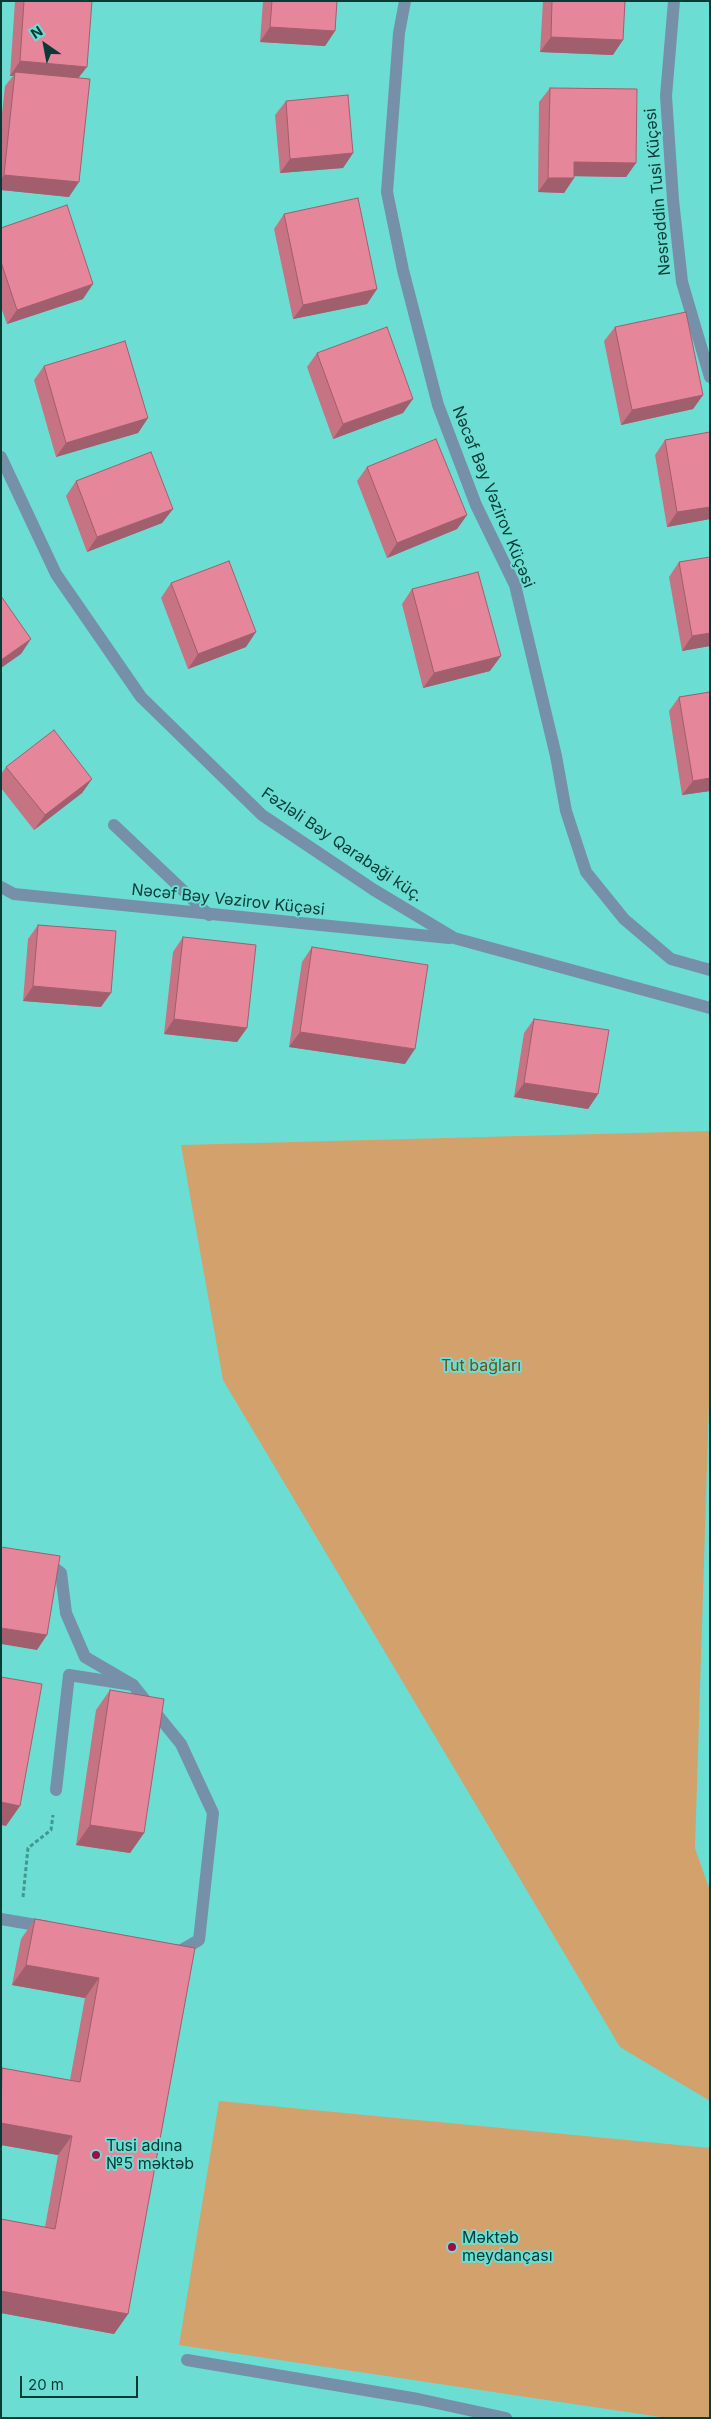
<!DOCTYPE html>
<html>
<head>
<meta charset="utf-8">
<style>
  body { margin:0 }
  #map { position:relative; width:711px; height:2419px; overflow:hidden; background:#6cddd2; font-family:Inter,sans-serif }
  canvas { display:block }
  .frame { position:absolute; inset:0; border:2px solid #063b36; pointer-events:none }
  .north { position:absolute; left:20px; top:20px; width:50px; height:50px; -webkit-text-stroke:4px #6cddd2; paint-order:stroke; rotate:327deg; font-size:14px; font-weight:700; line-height:20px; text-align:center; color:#063b36 }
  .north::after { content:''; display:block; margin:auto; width:18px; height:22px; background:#063b36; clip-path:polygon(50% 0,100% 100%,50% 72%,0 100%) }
  .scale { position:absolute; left:20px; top:2376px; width:118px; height:22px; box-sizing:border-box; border:2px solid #063b36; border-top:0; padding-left:6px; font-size:15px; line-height:18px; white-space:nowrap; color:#063b36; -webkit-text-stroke:4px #6cddd2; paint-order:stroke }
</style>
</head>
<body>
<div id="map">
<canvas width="711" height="2419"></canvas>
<div class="frame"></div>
<div class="north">N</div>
<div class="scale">20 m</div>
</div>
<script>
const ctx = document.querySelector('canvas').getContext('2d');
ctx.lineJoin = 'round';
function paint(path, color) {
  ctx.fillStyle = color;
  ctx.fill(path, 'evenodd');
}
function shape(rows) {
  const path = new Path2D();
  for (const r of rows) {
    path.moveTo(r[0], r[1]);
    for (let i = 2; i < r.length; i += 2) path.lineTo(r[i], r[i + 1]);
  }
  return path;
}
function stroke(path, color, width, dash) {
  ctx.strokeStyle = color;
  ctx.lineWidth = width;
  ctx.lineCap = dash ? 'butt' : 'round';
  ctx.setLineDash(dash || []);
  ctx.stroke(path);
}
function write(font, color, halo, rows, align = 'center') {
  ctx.font = font + ' Inter,sans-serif';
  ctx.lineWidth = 4;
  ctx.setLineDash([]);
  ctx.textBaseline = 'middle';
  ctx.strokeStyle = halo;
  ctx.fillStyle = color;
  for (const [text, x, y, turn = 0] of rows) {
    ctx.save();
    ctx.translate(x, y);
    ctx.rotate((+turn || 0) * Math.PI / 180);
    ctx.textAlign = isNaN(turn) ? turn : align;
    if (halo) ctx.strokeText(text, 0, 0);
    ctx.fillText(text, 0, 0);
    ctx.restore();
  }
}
paint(shape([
  [710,1131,710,1369,695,1848,710,1891,710,2101,620,2047,223,1380,181,1145],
  [219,2101,710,2148,710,2418,667,2418,179,2345]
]), '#d3a16c');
stroke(shape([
  [23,1897,28,1848,51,1830,53,1815]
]), '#40988f', 3, [4, 2.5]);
stroke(shape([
  [114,825,209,915],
  [56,1790,69,1675,133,1685,181,1744,213,1813,199,1940,180,1951,174,1950],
  [1,1919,48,1927],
  [187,2360,418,2399,506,2418]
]), '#7690a9', 12);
stroke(shape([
  [405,1,399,33,387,192,403,270,438,405,476,505,515,585,556,756,566,811,586,872,624,919,671,959,710,970],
  [674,1,666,96,673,200,682,282,710,377],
  [1,457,56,574,141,697,262,815,374,890,454,938,710,1008],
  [1,887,14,894,449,938],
  [44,1560,61,1573,66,1613,85,1657,133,1685]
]), '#7690a9', 12);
paint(shape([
  [15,1,92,1,79,78,69,197,1,190,1,123,5,86,13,76,10,76],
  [263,1,337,1,335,31,325,46,260,42],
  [543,1,625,1,613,55,540,52],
  [550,88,636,163,626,177,574,176,574,178,564,193,538,192,539,102],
  [286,101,353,153,343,168,280,173,275,115],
  [284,214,377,289,367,304,293,319,274,229],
  [1,228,83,299,7,324,1,307],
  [615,327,703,395,693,409,621,425,604,341],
  [317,353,403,413,333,439,307,367],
  [44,366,148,418,138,433,56,457,34,380],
  [665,440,710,519,667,527,655,455],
  [367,467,467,515,457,529,387,558,357,481],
  [76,481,173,509,162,523,87,552,66,496],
  [679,562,710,646,682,651,669,577],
  [171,583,246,647,188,669,161,598],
  [412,589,490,671,423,688,402,604],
  [710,692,710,791,682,795,669,711,679,697],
  [6,767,92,779,82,793,34,830,1,788,1,774],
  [38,925,101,1007,23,1001,28,939],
  [183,937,247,1028,237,1042,164,1034,173,952],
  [312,947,405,1064,289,1047,302,962],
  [534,1019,598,1094,588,1109,514,1097,524,1033],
  [110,1690,144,1833,130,1853,76,1845,96,1710],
  [35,1919,195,1948,128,2314,114,2334,1,2313,1,2219,45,2227,58,2155,1,2145,1,2068,70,2080,85,1998,12,1985,21,1939]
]), '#c67384');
paint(shape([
  [270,27,335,31,325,46,260,42],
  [551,37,623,40,613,55,540,52],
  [20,61,87,67,76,81,15,72,13,76,10,76],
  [353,153,343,168,280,173,290,159],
  [574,162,636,163,626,177,564,176],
  [4,175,79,182,69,197,1,190,1,179],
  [548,178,574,178,564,193,538,192],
  [93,284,83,299,7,324,17,310],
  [377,289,367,304,293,319,303,305],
  [703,395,693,409,621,425,632,410],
  [413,399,403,413,333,439,343,424],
  [148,418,138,433,56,457,66,443],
  [710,507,710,519,667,527,677,512],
  [173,509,162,523,87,552,97,537],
  [467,515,457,529,387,558,397,543],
  [256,632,246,647,188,669,198,654],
  [710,633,710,646,682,651,692,636],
  [31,639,21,654,1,668,1,660],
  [501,656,490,671,423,688,434,673],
  [710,778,710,791,682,795,693,781],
  [92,779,82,793,34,830,45,815],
  [33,986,111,993,101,1007,23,1001],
  [174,1019,247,1028,237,1042,164,1034],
  [300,1032,415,1049,405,1064,289,1047],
  [524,1083,598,1094,588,1109,514,1097],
  [1,1628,47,1635,37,1650,1,1644],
  [1,1802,20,1806,6,1826,1,1825],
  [90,1825,144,1833,130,1853,76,1845],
  [26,1965,99,1978,85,1998,12,1985],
  [1,2123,72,2136,58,2155,1,2145],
  [1,2291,128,2314,114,2334,1,2313]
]), '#a15e6c');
const building = shape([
  [24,1,92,1,87,67,20,61,24,1],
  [272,1,337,1,335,31,270,27,272,1],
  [552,1,625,1,623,40,551,37,552,1],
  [15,72,90,79,79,182,4,175,15,72],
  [550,88,637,89,636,163,574,162,574,178,548,178,550,88],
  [348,95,353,153,290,159,286,101,348,95],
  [358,198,377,289,303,305,284,214,358,198],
  [67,205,93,284,17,310,1,262,1,228,67,205],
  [686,312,703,395,632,410,615,327,686,312],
  [387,327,413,399,343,424,317,353,387,327],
  [125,341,148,418,66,443,44,366,125,341],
  [710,432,710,507,677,512,665,440,710,432],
  [436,439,467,515,397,543,367,467,436,439],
  [151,452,173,509,97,537,76,481,151,452],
  [710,557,710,633,692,636,679,562,710,557],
  [229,561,256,632,198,654,171,583,229,561],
  [478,572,501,656,434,673,412,589,478,572],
  [1,596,31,639,1,660,1,596],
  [710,692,710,778,693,781,679,697,710,692],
  [54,730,92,779,45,815,6,767,54,730],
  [38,925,116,931,111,993,33,986,38,925],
  [183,937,256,945,247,1028,174,1019,183,937],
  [312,947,428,965,415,1049,300,1032,312,947],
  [534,1019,609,1030,598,1094,524,1083,534,1019],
  [1,1547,60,1556,47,1635,1,1628,1,1547],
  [1,1677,42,1684,20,1806,1,1802,1,1677],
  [110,1690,164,1699,144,1833,90,1825,110,1690],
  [35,1919,195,1948,128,2314,1,2291,1,2219,55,2229,72,2136,1,2123,2,2068,80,2082,99,1978,26,1965,35,1919]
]);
paint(building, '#e6869a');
stroke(building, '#a15e6c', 1);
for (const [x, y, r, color] of [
  [96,2155,5,"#a20947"],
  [452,2247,5,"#a20947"]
]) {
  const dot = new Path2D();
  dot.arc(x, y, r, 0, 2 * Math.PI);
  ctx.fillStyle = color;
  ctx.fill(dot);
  stroke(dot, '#6cddd2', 2);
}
write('16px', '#063b36', '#6cddd2', [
  ["Nəsrəddin Tusi Küçəsi",658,192,-95],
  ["Nəcəf Bəy Vəzirov Küçəsi",493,497,68],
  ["Fəzləli Bəy Qarabaği küç.",342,845,34],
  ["Nəcəf Bəy Vəzirov Küçəsi",228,900,6]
]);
write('16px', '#784c15', '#6cddd2', [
  ["Tut bağları",481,1366]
]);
write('16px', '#063b36', '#6cddd2', [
  ["Tusi adına",106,2146],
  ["№5 məktəb",106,2164],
  ["Məktəb",462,2238],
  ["meydançası",462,2256]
], 'left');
</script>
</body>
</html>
